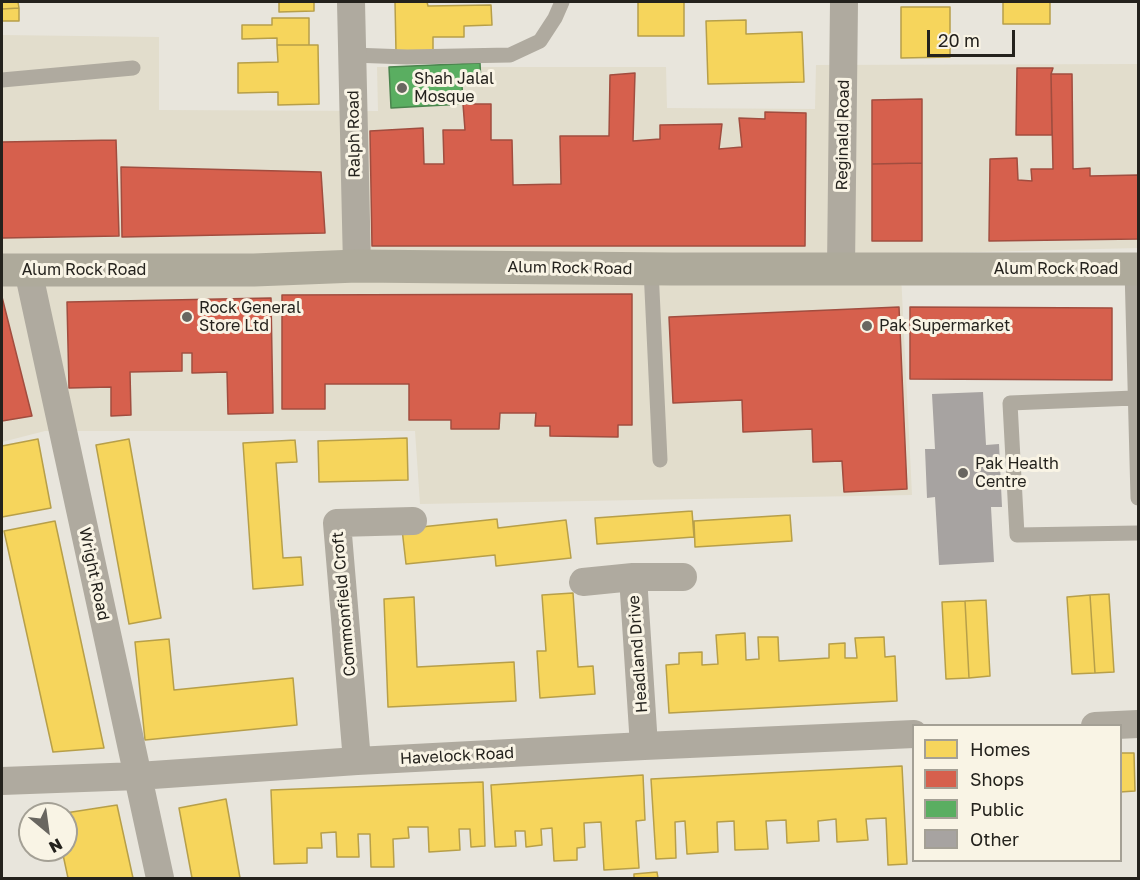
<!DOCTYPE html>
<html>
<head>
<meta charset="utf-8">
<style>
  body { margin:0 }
  #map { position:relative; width:1140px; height:880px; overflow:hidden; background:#e8e5dc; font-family:"Golos Text",sans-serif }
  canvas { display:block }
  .frame { position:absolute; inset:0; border:3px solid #24221d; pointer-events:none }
  .legend { position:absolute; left:912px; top:724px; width:210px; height:138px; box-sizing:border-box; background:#f9f4e5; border:2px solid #a4a095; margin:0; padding:8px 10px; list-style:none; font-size:18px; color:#24221d }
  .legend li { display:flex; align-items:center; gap:12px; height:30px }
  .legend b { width:30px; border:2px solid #a4a095 }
  .north { position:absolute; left:18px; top:802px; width:60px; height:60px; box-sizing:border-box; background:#f9f4e5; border:2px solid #a4a095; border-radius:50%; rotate:151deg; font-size:16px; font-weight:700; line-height:24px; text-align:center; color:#24221d }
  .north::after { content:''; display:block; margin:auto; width:21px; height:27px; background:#696660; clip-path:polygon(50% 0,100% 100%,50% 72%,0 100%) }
  .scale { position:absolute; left:927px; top:30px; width:88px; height:27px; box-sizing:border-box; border:3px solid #24221d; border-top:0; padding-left:8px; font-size:18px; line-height:21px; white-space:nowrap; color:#24221d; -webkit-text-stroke:4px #f9f4e5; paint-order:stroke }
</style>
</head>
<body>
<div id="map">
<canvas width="1140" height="880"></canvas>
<div class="frame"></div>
<ul class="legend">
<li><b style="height:16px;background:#f6d55c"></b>Homes</li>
<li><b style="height:16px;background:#d6604d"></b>Shops</li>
<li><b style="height:16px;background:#5aae61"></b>Public</li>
<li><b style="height:16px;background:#a7a3a1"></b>Other</li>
</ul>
<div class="north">N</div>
<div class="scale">20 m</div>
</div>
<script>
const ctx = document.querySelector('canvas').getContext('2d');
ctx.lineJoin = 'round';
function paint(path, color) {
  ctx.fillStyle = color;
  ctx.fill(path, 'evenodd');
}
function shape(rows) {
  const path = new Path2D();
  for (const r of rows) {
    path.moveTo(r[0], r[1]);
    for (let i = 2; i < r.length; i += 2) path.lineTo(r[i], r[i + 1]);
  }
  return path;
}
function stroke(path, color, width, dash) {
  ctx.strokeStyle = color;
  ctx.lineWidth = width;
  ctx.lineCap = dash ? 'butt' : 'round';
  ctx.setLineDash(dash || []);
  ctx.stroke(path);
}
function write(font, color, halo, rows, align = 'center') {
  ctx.font = font + ' "Golos Text",sans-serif';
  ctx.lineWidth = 6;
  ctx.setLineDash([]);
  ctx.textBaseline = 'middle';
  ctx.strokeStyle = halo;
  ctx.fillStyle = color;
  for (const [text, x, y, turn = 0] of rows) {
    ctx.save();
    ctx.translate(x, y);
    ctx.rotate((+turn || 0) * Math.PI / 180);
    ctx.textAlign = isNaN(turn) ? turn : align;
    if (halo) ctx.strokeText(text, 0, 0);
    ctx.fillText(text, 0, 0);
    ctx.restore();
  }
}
paint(shape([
  [2,35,159,37,159,110,378,111,377,67,666,67,667,108,815,109,816,65,1138,64,1138,248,900,254,912,495,420,504,415,431,45,431,2,442]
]), '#e2ddcc');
const homes = shape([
  [2,2,18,2,19,8,2,9,2,2],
  [279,2,314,2,314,11,279,12,279,2],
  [395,2,427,2,428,6,491,5,492,25,464,26,464,37,433,37,433,51,396,52,395,2],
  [638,2,684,2,684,36,638,36,638,2],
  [1003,2,1050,2,1050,24,1003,24,1003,2],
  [901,7,950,7,950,57,901,58,901,7],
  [19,8,19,21,2,21,2,9,19,8],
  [272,18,309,18,309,45,277,45,277,38,242,39,242,25,272,25,272,18],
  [746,20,746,34,802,32,804,82,708,84,706,21,746,20],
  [277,45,318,45,319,104,278,105,278,92,238,93,238,63,278,62,277,45],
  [407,438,408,480,319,482,318,441,407,438],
  [38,439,51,508,2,517,2,446,38,439],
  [129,439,161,618,129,624,96,445,129,439],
  [295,440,297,462,276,463,283,558,301,557,303,585,253,589,243,443,295,440],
  [692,511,694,537,597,544,595,518,692,511],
  [790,515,792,541,695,547,694,521,790,515],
  [497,519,498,528,566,520,571,558,496,566,495,555,406,564,402,529,497,519],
  [55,521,104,748,53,752,4,531,55,521],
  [573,593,578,667,593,666,595,694,540,698,537,651,546,651,542,595,573,593],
  [1109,594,1114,672,1095,673,1090,595,1109,594],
  [1090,595,1095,673,1072,674,1067,597,1090,595],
  [414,597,417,667,514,662,516,701,388,707,384,599,414,597],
  [986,600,990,676,969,678,965,601,986,600],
  [965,601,969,678,946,679,942,602,965,601],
  [745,633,746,660,759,659,758,637,778,637,779,661,829,658,829,644,845,643,845,658,857,658,855,638,884,637,885,657,895,656,897,701,669,713,666,665,679,664,679,653,702,652,702,665,718,664,716,635,745,633],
  [169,639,174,690,293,678,297,725,145,740,135,642,169,639],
  [1120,753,1134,753,1135,791,1120,792,1120,753],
  [902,766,907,864,888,865,886,818,866,819,868,840,837,842,836,819,818,821,819,841,787,843,786,820,766,821,768,849,735,850,734,821,717,822,718,852,687,854,685,821,675,822,676,858,656,859,651,779,902,766],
  [643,775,645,820,636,821,639,868,604,870,601,822,584,823,585,847,577,848,577,860,554,861,552,828,541,829,542,845,526,847,525,831,515,831,516,846,495,847,491,785,643,775],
  [483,782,485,846,471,847,470,829,459,829,460,850,429,852,428,827,408,827,409,838,393,839,394,867,371,867,370,834,358,834,359,857,337,857,336,832,321,833,322,848,307,848,307,863,274,864,271,790,483,782],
  [226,799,240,878,192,878,179,808,226,799],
  [117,805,133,878,68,878,62,850,66,850,66,814,59,814,117,805],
  [657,872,658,878,634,878,634,874,657,872]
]);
paint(homes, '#f6d55c');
stroke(homes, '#b79f49', 1.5);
const shops = shape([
  [1017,68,1053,68,1051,74,1052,135,1016,135,1017,68],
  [635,73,633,141,660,139,660,125,722,124,719,149,742,147,739,118,765,119,765,112,806,113,805,246,372,246,370,131,423,128,424,164,444,164,443,130,465,130,463,104,491,104,491,140,512,140,513,185,561,184,560,136,609,136,610,75,635,73],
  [1051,74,1072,74,1073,169,1090,168,1090,176,1138,175,1138,239,989,241,990,159,1017,158,1018,180,1032,181,1031,169,1053,169,1051,74],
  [922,99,922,163,872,164,872,100,922,99],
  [116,140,119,236,2,238,2,142,116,140],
  [922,163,922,241,872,241,872,164,922,163],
  [121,167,321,172,325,233,122,237,121,167],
  [632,294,632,425,618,425,618,437,550,436,550,426,535,426,536,413,500,413,499,429,451,429,451,420,409,420,409,384,325,384,325,409,282,409,282,295,632,294],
  [2,297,32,416,2,421,2,297],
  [271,298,273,413,228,414,227,372,192,373,192,353,182,353,182,371,130,372,131,415,111,416,111,387,69,388,67,302,271,298],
  [899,307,907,489,844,492,842,461,813,462,812,429,743,432,742,400,673,403,669,317,899,307],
  [910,307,1112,308,1112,380,910,379,910,307]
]);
paint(shops, '#d6604d');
stroke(shops, '#a14d3f', 1.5);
const public = shape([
  [480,63,481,84,462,85,463,104,391,108,389,67,480,63]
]);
paint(public, '#5aae61');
stroke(public, '#4a844d', 1.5);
paint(shape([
  [983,392,986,445,999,444,1002,507,991,507,994,562,939,565,935,497,927,498,925,449,935,449,932,394]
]), '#a7a3a1');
stroke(shape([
  [352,55,407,57,510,55,540,41,555,18,562,2],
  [2,80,133,68],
  [651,269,660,460],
  [1132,269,1138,498],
  [1134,398,1010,403,1017,535,1138,533]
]), '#afaa9f', 15);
stroke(shape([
  [351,2,357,266],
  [841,268,844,2],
  [28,270,160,878],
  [633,577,683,577],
  [583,582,633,577,644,746],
  [1095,726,1138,724],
  [357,761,337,523,413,521],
  [2,781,138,776,357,761,644,746,914,734]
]), '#afaa9f', 28);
stroke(shape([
  [2,270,254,270,357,266,672,269,1138,269]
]), '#aeaa9b', 33);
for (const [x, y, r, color] of [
  [402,88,6,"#696660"],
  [187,317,6,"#696660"],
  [867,326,6,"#696660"],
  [963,473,6,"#696660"]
]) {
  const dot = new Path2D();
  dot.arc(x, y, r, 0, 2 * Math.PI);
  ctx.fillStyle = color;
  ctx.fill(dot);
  stroke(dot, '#f9f4e5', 2);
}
write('16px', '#24221d', '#f9f4e5', [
  ["Shah Jalal",414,79],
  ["Mosque",414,97],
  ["Rock General",199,308],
  ["Store Ltd",199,326],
  ["Pak Supermarket",879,326],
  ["Pak Health",975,464],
  ["Centre",975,482]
], 'left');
write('16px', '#24221d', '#f9f4e5', [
  ["Ralph Road",354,134,-91],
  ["Reginald Road",843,135,-89],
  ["Alum Rock Road",570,268,1],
  ["Alum Rock Road",1056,269],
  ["Alum Rock Road",84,270],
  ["Wright Road",94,574,78],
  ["Commonfield Croft",344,604,-95],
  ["Headland Drive",638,654,-94],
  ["Havelock Road",457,756,-3]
]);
</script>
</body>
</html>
